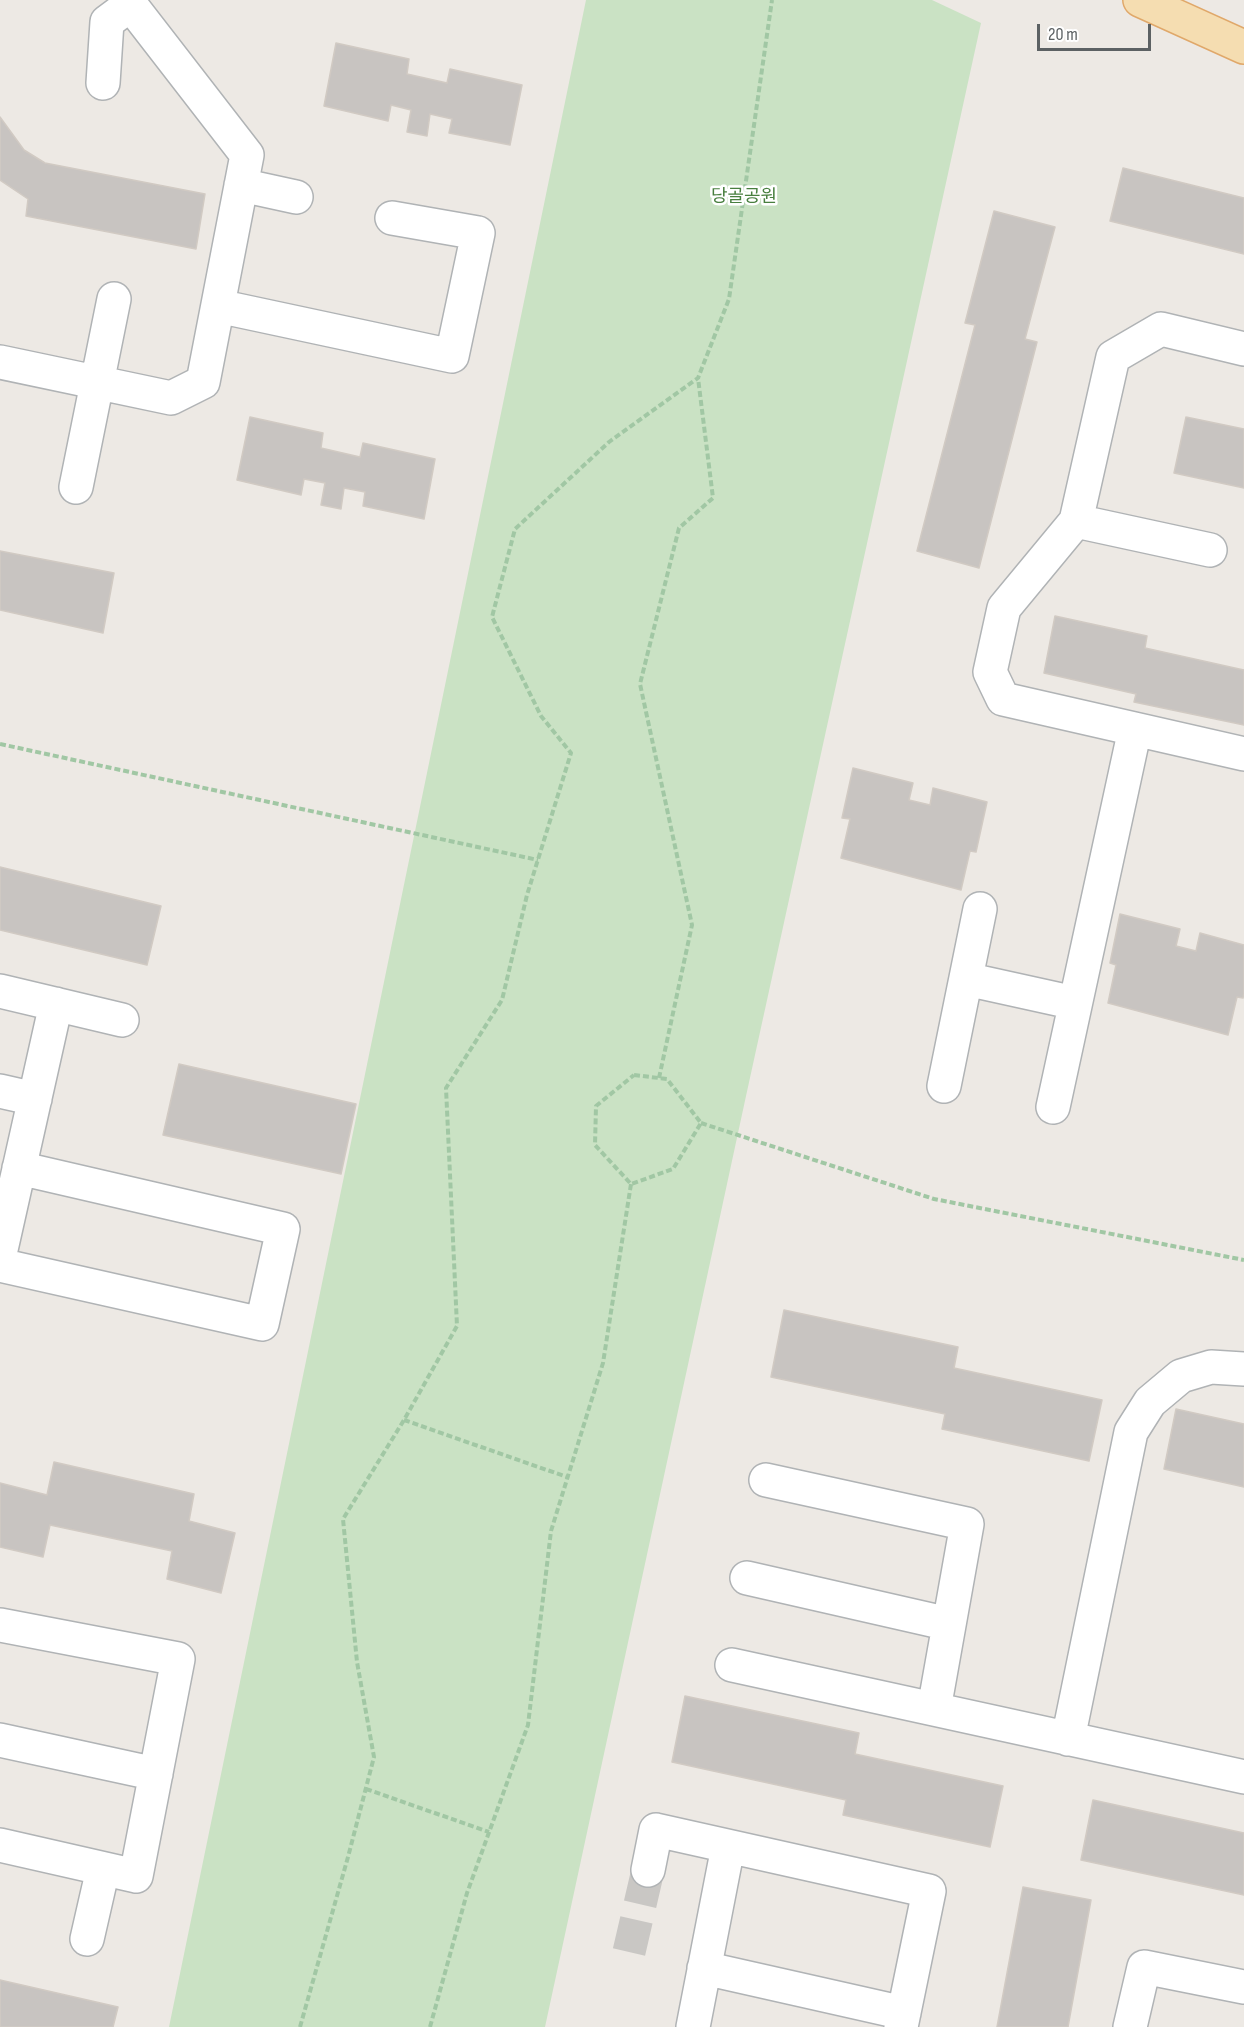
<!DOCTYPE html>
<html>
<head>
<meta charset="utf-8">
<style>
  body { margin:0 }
  #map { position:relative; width:1244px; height:2027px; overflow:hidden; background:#ede9e4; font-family:"Sofia Sans Condensed",sans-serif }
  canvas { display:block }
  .scale { position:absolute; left:1037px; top:24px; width:114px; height:27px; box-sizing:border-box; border:3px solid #5c6163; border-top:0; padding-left:8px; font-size:18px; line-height:21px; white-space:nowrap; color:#5c6163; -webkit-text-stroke:4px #fff; paint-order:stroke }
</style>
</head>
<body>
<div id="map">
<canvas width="1244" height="2027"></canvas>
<div class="scale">20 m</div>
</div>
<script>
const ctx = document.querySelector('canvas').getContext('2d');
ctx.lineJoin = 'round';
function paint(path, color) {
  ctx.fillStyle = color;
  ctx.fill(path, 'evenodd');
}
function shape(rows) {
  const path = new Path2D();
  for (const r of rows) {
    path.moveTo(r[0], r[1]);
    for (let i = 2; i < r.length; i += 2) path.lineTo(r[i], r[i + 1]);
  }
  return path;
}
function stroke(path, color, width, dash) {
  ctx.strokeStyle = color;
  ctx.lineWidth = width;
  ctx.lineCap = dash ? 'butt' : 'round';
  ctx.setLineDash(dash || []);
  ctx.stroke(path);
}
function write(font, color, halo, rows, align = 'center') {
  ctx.font = font + ' "Sofia Sans Condensed","Noto Sans KR",sans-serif';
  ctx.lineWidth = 5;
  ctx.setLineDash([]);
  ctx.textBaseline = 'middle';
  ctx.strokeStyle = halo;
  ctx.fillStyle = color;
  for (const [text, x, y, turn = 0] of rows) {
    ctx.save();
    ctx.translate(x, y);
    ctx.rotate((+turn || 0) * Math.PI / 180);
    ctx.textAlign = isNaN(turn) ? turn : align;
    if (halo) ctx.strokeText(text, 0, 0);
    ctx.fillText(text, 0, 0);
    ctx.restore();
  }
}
paint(shape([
  [586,0,932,0,981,23,746,1096,545,2027,169,2027]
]), '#cae2c4');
const building = shape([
  [336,43,409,59,407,74,447,83,450,69,522,85,510,145,449,133,452,119,430,114,427,136,407,132,411,110,391,105,388,121,324,106,336,43],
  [0,117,24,150,45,163,205,194,196,249,26,216,28,199,0,180,0,117],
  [1123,168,1244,198,1244,254,1110,221,1123,168],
  [994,211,1055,227,1025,339,1037,342,979,568,917,551,975,325,965,323,994,211],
  [250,417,323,433,321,448,360,457,363,443,435,459,424,519,363,506,365,492,344,488,341,509,321,505,325,483,304,479,301,495,237,480,250,417],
  [1186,417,1244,429,1244,488,1174,473,1186,417],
  [0,551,114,573,103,633,0,610,0,551],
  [1055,616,1147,636,1145,648,1244,670,1244,725,1134,702,1136,694,1044,673,1055,616],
  [853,768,913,783,909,800,930,805,933,788,987,802,976,852,970,851,961,890,841,858,850,819,842,818,853,768],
  [0,867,161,906,147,965,0,930,0,867],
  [1120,914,1180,929,1176,946,1196,951,1200,933,1244,945,1244,993,1243,998,1237,997,1228,1035,1108,1003,1116,965,1110,963,1120,914],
  [179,1064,356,1104,341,1174,163,1135,179,1064],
  [784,1310,958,1347,954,1368,1102,1400,1089,1461,942,1429,945,1414,771,1377,784,1310],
  [1176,1409,1244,1424,1244,1487,1164,1469,1176,1409],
  [54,1462,194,1494,189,1521,235,1533,221,1593,167,1579,172,1551,50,1525,43,1557,0,1547,0,1483,47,1495,54,1462],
  [685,1696,859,1733,855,1754,1003,1786,990,1847,843,1815,846,1800,672,1762,685,1696],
  [1093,1800,1244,1833,1244,1895,1081,1860,1093,1800],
  [1023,1887,1091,1900,1068,2027,997,2027,1023,1887],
  [0,1980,118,2007,113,2027,0,2027,0,1980]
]);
paint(building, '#c8c4c1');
stroke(building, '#d1cac3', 1.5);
stroke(shape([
  [629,1952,648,1870]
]), '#c9c7c4', 33, [33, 16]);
const minor = shape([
  [103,83,107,22,131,4],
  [241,185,296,197],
  [218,306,452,356,478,233,392,218],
  [1244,349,1161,329,1113,357,1076,521,1004,608,990,672,1003,699,1244,754],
  [0,362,171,398,203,382,247,155,127,0],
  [76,487,114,299],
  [1076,521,1210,550],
  [966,979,1075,1003],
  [0,991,122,1020],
  [944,1086,980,909],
  [0,1091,35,1099],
  [1053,1107,1135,729],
  [0,1254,56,1004],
  [0,1265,262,1324,283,1229,19,1168],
  [766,1480,967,1524,934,1709],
  [747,1578,949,1624],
  [0,1625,178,1659,136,1876,0,1845],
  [732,1665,1244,1777],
  [1068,1739,1131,1432,1150,1402,1181,1376,1211,1367,1244,1369],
  [0,1740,156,1774],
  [648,1870,656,1830,929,1891,901,2027],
  [87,1939,103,1869],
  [704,1968,904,2013],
  [693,2027,728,1847],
  [1130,2027,1144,1967,1244,1987]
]);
const major = shape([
  [1140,0,1244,47]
]);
stroke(minor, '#b0b3b5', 36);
stroke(major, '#e0a86a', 36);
stroke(shape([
  [0,744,538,860],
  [634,1075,667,1079,701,1123,673,1169,631,1184,595,1145,596,1106,634,1075],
  [659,1078,692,925,640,684,679,528,713,498,698,378],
  [701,1123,934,1199,1244,1260],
  [404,1420,567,1477],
  [366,1789,489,1832],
  [300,2027,348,1857,374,1757,357,1662,343,1519,404,1420,457,1326,446,1088,502,1000,527,895,571,753,541,716,492,617,515,529,609,442,698,378,729,299,772,0],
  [430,2027,467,1893,528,1725,551,1531,603,1363,631,1184]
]), '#a1c7a4', 4, [6, 3]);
stroke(minor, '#fff', 33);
stroke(major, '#f5ddb1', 33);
write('18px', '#487f3f', '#fff', [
  ["당골공원",744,197]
]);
</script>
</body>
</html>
